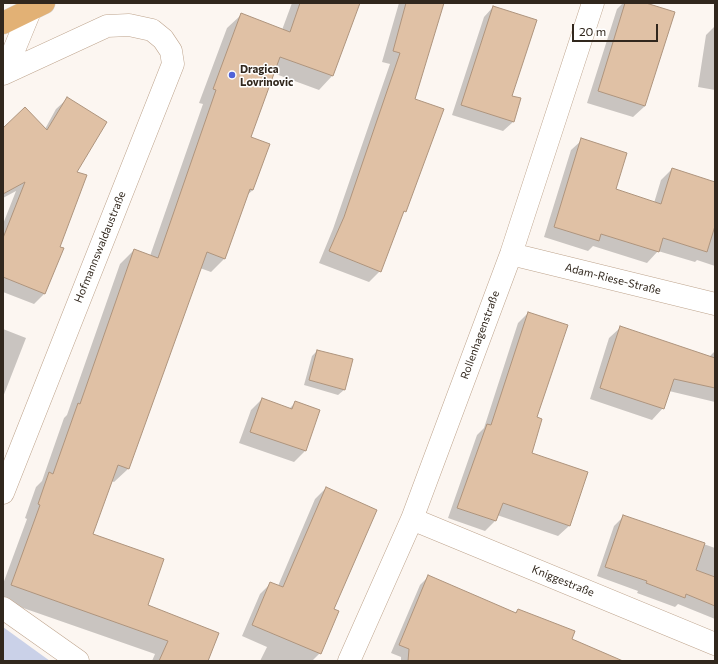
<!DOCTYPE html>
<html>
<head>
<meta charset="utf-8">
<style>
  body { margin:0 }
  #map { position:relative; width:718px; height:664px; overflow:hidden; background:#fcf6f1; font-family:Commissioner,sans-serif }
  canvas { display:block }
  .frame { position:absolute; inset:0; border:4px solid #31271d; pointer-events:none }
  .scale { position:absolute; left:572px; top:24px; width:86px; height:18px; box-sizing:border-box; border:2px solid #31271d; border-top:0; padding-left:5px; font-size:12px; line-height:14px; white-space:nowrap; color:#31271d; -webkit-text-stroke:3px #fff; paint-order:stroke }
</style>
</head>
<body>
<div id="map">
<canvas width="718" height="664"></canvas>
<div class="frame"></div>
<div class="scale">20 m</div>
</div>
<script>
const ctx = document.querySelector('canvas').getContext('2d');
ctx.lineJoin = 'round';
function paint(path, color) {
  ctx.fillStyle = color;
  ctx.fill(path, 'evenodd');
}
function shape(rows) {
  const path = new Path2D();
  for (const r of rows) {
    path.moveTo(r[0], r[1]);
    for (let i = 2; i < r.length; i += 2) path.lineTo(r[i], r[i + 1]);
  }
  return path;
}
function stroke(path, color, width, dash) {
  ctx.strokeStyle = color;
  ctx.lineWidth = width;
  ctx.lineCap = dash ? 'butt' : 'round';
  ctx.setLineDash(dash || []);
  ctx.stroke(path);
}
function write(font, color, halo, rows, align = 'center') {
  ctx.font = font + ' Commissioner,sans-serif';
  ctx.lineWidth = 3;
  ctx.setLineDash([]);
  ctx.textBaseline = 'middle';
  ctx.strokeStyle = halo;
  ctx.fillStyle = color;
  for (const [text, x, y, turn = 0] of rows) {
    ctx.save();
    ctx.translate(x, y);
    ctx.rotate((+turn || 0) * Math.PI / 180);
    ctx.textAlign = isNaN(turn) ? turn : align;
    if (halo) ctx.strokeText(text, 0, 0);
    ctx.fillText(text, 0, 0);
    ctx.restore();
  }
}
paint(shape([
  [3,627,50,661,3,661]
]), '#cad1e8');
paint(shape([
  [292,3,359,3,332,76,319,90,273,73,249,138,269,145,253,190,247,195,225,258,211,272,200,268,128,469,114,482,111,481,91,534,147,606,207,661,152,661,155,654,3,601,3,584,27,519,25,518,36,487,42,481,64,418,67,415,120,264,134,250,150,256,203,104,199,103,227,28,241,15,282,30],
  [399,3,443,3,414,99,405,211,402,214,380,271,369,282,319,263,333,229,390,64,382,62],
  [623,3,643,3,645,106,633,117,587,103,617,9],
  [493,7,511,96,520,99,513,122,503,131,452,115,484,17],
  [715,26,715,90,698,87,706,35],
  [67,99,75,172,59,247,44,294,34,304,3,292,3,224,16,191,3,198,3,129,45,129,56,109],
  [582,140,614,190,654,203,661,180,672,169,715,183,715,266,697,260,695,262,658,251,647,263,593,246,588,251,544,237,571,150],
  [528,313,535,418,531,454,586,473,569,526,558,536,497,515,495,521,485,531,448,518,477,435,484,428,518,323],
  [621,327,709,357,715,351,715,402,669,391,663,408,652,420,590,399,609,338],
  [3,329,26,338,3,397],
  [317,351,344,390,338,395,304,385,312,356],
  [262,399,289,409,296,402,319,410,305,451,294,462,239,443,251,410],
  [326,488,333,610,320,653,312,661,260,661,267,647,242,636,260,594,271,583,278,586,315,499],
  [624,516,715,548,715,619,678,604,675,607,637,593,638,591,597,576,614,526],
  [428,577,514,614,518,610,571,639,621,661,401,661,401,657,391,653,420,585]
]), '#0003');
const building = shape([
  [300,3,360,3,333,76,280,57,251,137,270,144,253,190,250,189,225,259,207,252,129,469,118,465,93,534,164,559,148,605,219,633,208,661,159,661,168,641,11,585,40,505,38,504,49,472,53,474,78,403,80,404,134,249,158,258,216,90,213,89,241,13,290,32,300,3],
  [406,3,444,3,415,99,444,109,406,212,404,211,381,272,329,251,344,217,400,53,393,51,406,3],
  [625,3,646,3,675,12,645,106,598,91,625,3],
  [493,6,537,20,512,96,521,98,514,122,461,105,493,6],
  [67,97,107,122,77,172,87,175,60,247,64,248,45,294,3,277,3,238,25,182,3,194,3,128,25,107,47,130,67,97],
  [581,138,627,153,616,189,661,204,672,168,715,182,715,226,707,252,663,238,659,252,601,234,599,241,554,227,581,138],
  [528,312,568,325,537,417,542,419,532,453,588,472,570,526,503,503,496,521,457,508,487,424,491,425,528,312],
  [620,326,715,358,715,388,674,379,664,409,600,388,620,326],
  [317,350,353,359,345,390,309,380,317,350],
  [262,398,292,409,295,401,320,410,306,451,250,432,262,398],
  [326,487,377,510,334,609,339,611,321,654,252,625,270,582,283,587,326,487],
  [623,515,705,543,696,570,715,577,715,606,686,594,685,598,646,583,647,581,605,567,623,515],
  [428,575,516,613,518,609,575,631,572,639,623,661,408,661,409,649,399,645,428,575]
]);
paint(building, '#e0c1a5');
stroke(building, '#ae947d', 1);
const minor = shape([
  [3,71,14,50,30,11],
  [3,74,107,26,129,25,152,30,163,39,171,51,173,64,3,493],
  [511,254,715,304],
  [412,519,715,644],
  [3,608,78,661],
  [349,661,412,519,511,254,593,3]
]);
const major = shape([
  [3,23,44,3]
]);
stroke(minor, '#bea48d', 23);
stroke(major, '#d6d4d2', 23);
stroke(minor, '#fff', 22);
stroke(major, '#e2b175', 22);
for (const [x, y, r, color] of [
  [232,75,4,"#5163d8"]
]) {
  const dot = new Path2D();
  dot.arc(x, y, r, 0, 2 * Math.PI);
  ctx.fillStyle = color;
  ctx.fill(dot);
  stroke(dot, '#fff', 1.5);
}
write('bold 11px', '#31271d', '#fff', [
  ["Dragica",240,69],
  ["Lovrinovic",240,82]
], 'left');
write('11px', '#31271d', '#fff', [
  ["Hofmannswaldaustraße",100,247,-68],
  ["Adam-Riese-Straße",613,279,14],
  ["Rollenhagenstraße",480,335,-70],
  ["Kniggestraße",563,581,22]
]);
</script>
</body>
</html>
